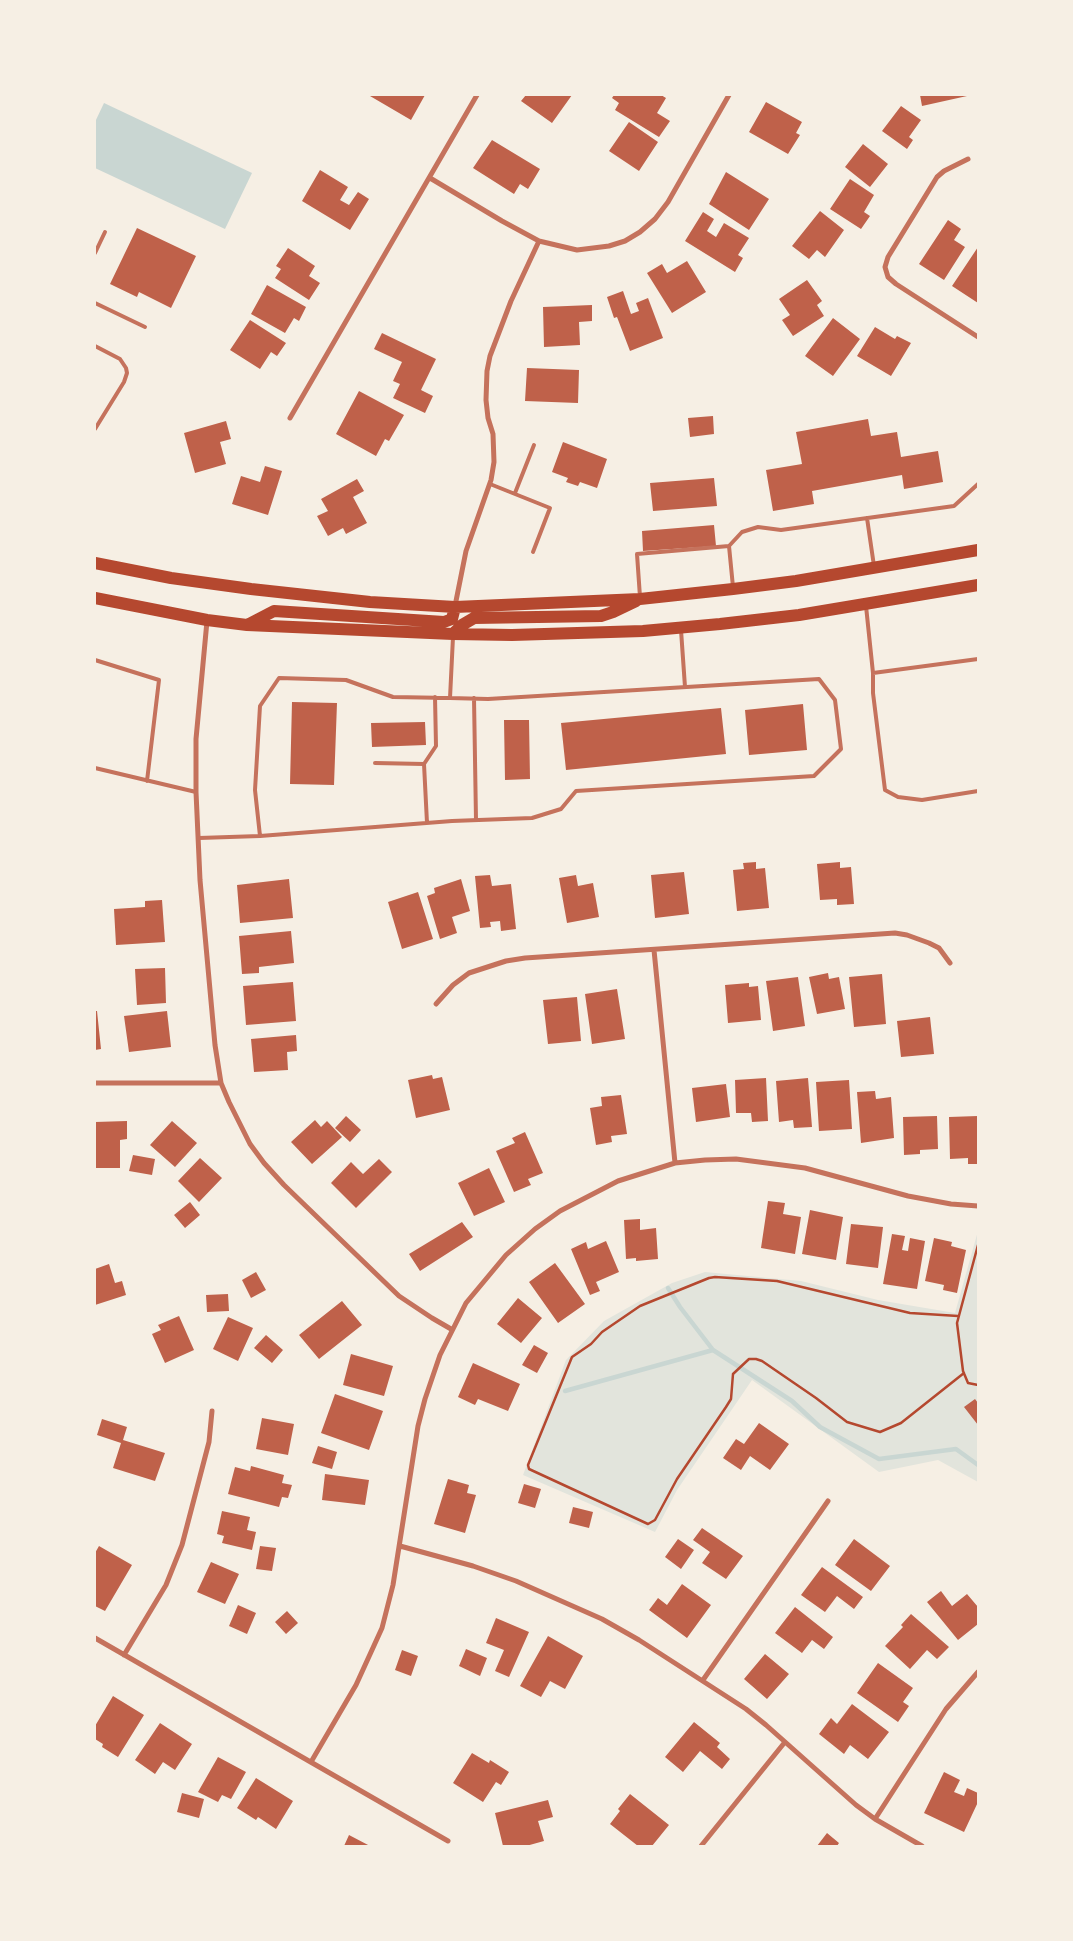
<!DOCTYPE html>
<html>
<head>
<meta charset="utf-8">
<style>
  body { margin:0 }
  #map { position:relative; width:1073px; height:1941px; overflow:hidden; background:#f6efe4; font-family:"DejaVu Sans",sans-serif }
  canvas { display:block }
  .frame { position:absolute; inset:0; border:96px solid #f6efe4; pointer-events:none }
</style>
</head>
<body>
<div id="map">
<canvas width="1073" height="1941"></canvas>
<div class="frame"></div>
</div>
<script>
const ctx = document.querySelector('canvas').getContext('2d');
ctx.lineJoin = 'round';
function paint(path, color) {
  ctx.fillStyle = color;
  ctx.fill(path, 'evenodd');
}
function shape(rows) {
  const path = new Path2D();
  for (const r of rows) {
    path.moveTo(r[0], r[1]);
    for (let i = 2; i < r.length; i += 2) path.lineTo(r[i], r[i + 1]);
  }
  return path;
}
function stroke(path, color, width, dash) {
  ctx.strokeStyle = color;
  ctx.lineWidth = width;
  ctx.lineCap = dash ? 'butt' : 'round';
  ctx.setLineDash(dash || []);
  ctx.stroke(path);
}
paint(shape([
  [978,1231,978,1482,938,1460,879,1472,752,1380,677,1490,655,1532,523,1475,566,1360,604,1321,672,1283,705,1272,801,1281,878,1300,955,1313]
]), '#e2e4dc');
paint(shape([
  [104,103,252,173,225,229,95,168,95,122]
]), '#c9d6d2');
stroke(shape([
  [668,1288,680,1307,713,1350,792,1401,820,1427,879,1459,956,1449,978,1465],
  [565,1391,713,1350]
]), '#c9d6d2', 4.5);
paint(shape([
  [371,95,425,95,411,120,370,96],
  [526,95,572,95,552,123,521,101],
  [614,95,661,95,666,98,657,113,670,121,659,137,615,110,619,103,612,98],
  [920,95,967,95,967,96,922,106],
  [766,102,802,122,796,133,800,135,788,154,749,132],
  [901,106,921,120,909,137,913,140,907,149,882,131],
  [629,122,658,142,639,171,609,151],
  [492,140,540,169,528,189,520,184,514,194,473,168],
  [863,144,888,164,870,187,845,167],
  [320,170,348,187,340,200,349,205,358,192,369,199,350,230,302,201],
  [726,172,769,199,749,230,709,204],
  [850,179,874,195,864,212,870,216,861,229,830,209],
  [820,211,844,230,825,257,817,250,809,259,792,246],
  [703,212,714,219,707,231,716,237,724,223,749,238,738,255,743,258,735,272,685,241],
  [948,220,961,229,954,240,965,247,944,280,919,264],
  [137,228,196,256,171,308,139,292,137,297,110,284],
  [978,247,978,303,952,286],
  [288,248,315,266,309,276,320,283,309,300,275,278,281,269,276,266],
  [687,261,706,292,672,313,647,273,662,264,667,273],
  [807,280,822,301,817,305,824,316,793,336,782,320,790,315,779,299],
  [267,285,306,307,299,321,294,318,285,333,251,314],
  [623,291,631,314,639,311,636,303,648,298,663,338,630,351,617,317,614,318,607,297],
  [592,305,592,321,579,322,580,345,544,347,543,307],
  [833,318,860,339,833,376,805,356],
  [250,320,286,343,277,356,271,352,260,369,230,350],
  [875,327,895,339,897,336,911,343,891,376,857,356],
  [382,333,436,359,421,390,433,396,425,413,393,398,400,384,393,381,402,362,374,349],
  [527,368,579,370,578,403,525,401],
  [359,391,404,415,389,441,385,439,376,456,336,434],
  [713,416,714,434,690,437,688,418],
  [868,419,871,436,897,432,901,457,938,451,943,482,904,489,902,475,812,491,814,504,773,511,766,470,802,464,796,432],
  [226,421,231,439,220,442,226,464,195,473,184,433],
  [563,442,607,459,597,488,580,482,578,486,566,482,568,478,552,472],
  [265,466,282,471,268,515,232,504,241,476,260,482],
  [714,478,717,506,653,511,650,483],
  [357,479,364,491,353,497,367,523,346,534,343,528,328,536,317,516,328,511,321,499],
  [714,525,716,546,643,551,642,531],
  [292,702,337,703,334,785,290,784],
  [803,704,807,750,749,755,745,710],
  [721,708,726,754,566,770,561,723],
  [504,720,529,720,530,779,505,780],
  [425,722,426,745,372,747,371,723],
  [756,862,756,869,765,868,769,908,737,911,733,870,744,869,743,863],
  [840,862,840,868,851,867,854,904,837,905,837,899,820,900,817,864],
  [684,872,689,914,655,918,651,875],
  [490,875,492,886,511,884,516,929,501,931,500,921,490,922,491,927,480,928,475,876],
  [576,875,578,886,593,883,599,917,567,923,559,878],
  [289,879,293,918,240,923,237,885],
  [461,879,470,911,452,917,457,933,440,939,427,896,435,893,434,888],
  [418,892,433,939,402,949,388,902],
  [162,900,165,942,116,945,114,909,145,907,145,901],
  [291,931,294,963,259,967,259,973,242,974,239,936],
  [165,968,166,1003,137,1005,135,969],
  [828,973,829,979,839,977,845,1009,817,1014,809,977],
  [882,974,886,1024,854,1027,849,977],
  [798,977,805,1026,773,1031,766,981],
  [293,982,296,1021,246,1025,243,986],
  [749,983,749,987,758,986,761,1020,728,1023,725,985],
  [617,989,625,1039,592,1044,585,994],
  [577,997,581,1041,548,1044,543,1000],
  [95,1011,97,1011,101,1049,95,1050],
  [167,1011,171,1047,129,1052,124,1016],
  [930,1017,934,1054,901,1057,897,1021],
  [296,1035,297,1051,287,1052,288,1070,254,1072,251,1039],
  [432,1075,433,1079,442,1077,450,1110,416,1118,408,1080],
  [766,1078,768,1121,752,1122,751,1113,736,1113,735,1080],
  [808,1078,812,1127,794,1128,793,1120,779,1122,776,1081],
  [849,1080,852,1129,819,1131,816,1082],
  [726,1084,730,1117,696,1122,692,1088],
  [875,1091,876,1099,891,1097,894,1138,861,1143,857,1092],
  [621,1095,627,1134,611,1136,612,1142,596,1145,590,1108,602,1106,601,1097],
  [346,1116,361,1130,350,1142,335,1128],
  [937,1116,938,1149,920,1150,920,1154,904,1155,903,1117],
  [978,1116,978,1164,968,1164,968,1158,950,1159,949,1117],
  [315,1120,321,1127,327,1121,342,1137,312,1164,291,1142],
  [127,1121,127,1139,120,1140,120,1168,95,1168,95,1122],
  [172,1121,197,1143,175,1167,150,1145],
  [525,1132,543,1173,528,1179,531,1185,514,1192,496,1151,515,1143,512,1138],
  [133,1155,155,1159,152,1175,129,1171],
  [200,1158,222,1178,199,1202,178,1181],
  [379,1159,392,1172,356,1208,331,1183,351,1162,363,1174],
  [489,1168,505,1202,474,1216,458,1183],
  [768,1201,785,1203,783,1214,801,1217,795,1254,761,1248],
  [190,1202,200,1215,185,1228,174,1215],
  [810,1210,843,1217,836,1260,802,1254],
  [640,1219,640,1230,656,1228,658,1259,636,1261,636,1258,626,1259,624,1220],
  [462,1222,473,1237,420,1271,409,1254],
  [851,1224,883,1227,878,1268,846,1264],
  [892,1234,905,1236,902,1250,908,1251,910,1238,925,1241,917,1289,883,1284],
  [934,1238,952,1242,951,1246,966,1250,957,1293,943,1290,944,1285,925,1281],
  [606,1241,619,1272,596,1282,600,1291,590,1295,571,1249,586,1242,588,1249],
  [555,1263,585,1304,558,1323,529,1282],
  [109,1264,115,1283,122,1281,126,1295,95,1305,95,1269],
  [256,1272,266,1290,251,1298,242,1280],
  [228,1294,229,1311,207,1312,206,1295],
  [518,1298,542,1318,521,1343,497,1324],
  [342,1301,362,1325,319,1359,299,1335],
  [179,1316,194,1350,165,1363,152,1334,161,1330,158,1325],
  [228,1317,253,1328,238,1361,213,1349],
  [266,1335,283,1350,272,1363,254,1348],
  [534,1345,548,1353,537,1373,522,1365],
  [351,1354,393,1366,384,1396,343,1385],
  [473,1363,520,1384,508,1411,478,1399,475,1405,458,1397],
  [335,1394,383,1411,369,1450,321,1433],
  [975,1399,978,1403,978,1425,964,1407],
  [262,1418,294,1424,288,1455,256,1449],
  [102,1419,127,1427,123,1440,165,1453,155,1481,113,1468,121,1443,97,1435],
  [759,1423,789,1444,770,1470,750,1456,741,1470,723,1458,736,1439,744,1444],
  [318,1446,337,1452,332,1469,312,1463],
  [251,1466,284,1475,282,1483,292,1485,288,1498,282,1497,279,1507,228,1494,235,1467,250,1471],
  [325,1474,369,1480,365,1505,322,1500],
  [448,1479,469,1485,467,1493,476,1495,465,1533,434,1524],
  [524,1484,541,1489,535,1508,518,1503],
  [573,1507,593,1512,589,1528,569,1523],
  [222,1511,250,1517,247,1530,256,1532,252,1550,222,1543,224,1536,217,1534],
  [702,1528,743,1556,726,1579,702,1563,710,1552,693,1540],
  [678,1539,694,1550,681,1569,665,1557],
  [854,1539,890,1566,871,1591,835,1565],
  [99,1546,132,1565,105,1611,95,1606,95,1553],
  [260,1546,276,1548,272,1571,256,1569],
  [211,1562,239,1574,225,1604,197,1592],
  [822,1567,863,1597,854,1609,837,1596,825,1612,801,1595],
  [682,1584,711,1605,687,1638,649,1610,658,1598,667,1605],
  [941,1591,952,1606,967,1594,978,1607,978,1624,958,1640,927,1602],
  [238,1605,256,1613,247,1634,229,1626],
  [795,1607,833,1637,824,1649,812,1640,802,1653,775,1633],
  [287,1611,298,1623,286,1634,275,1622],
  [911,1614,949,1647,937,1659,927,1650,910,1669,885,1646,903,1627,901,1625],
  [496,1618,529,1632,509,1677,495,1671,504,1650,486,1643],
  [548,1636,583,1656,565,1689,550,1681,541,1697,520,1686],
  [466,1649,487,1658,480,1676,459,1666],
  [402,1650,418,1656,411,1676,395,1670],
  [765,1654,789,1674,767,1699,744,1679],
  [878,1663,913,1688,903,1702,909,1706,898,1722,857,1693],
  [113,1696,144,1715,118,1757,102,1747,103,1744,95,1739,95,1726],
  [852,1704,889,1732,868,1759,850,1745,844,1754,819,1734,831,1718,837,1724],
  [694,1722,720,1743,717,1747,730,1759,722,1769,700,1751,683,1772,665,1757],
  [160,1723,192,1744,175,1770,163,1762,155,1774,135,1760],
  [472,1753,489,1763,490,1760,509,1772,501,1785,496,1782,483,1802,453,1783],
  [218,1757,246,1772,231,1799,222,1795,218,1802,198,1792],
  [944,1772,960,1780,954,1792,964,1796,967,1788,978,1793,978,1802,964,1832,924,1813],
  [256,1778,293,1801,276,1829,258,1817,256,1820,237,1808],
  [182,1793,204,1799,199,1818,177,1812],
  [630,1794,669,1825,652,1846,638,1846,610,1824,620,1811,618,1809],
  [548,1800,553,1817,538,1821,544,1841,526,1846,503,1846,495,1813],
  [827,1833,839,1843,837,1846,817,1846],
  [349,1835,370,1846,344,1846]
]), '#bf614a');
stroke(shape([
  [978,1245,957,1323,963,1371,968,1383,978,1385],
  [958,1316,910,1313,777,1281,715,1277,709,1278,640,1306,602,1332,591,1344,572,1357,528,1465,529,1469,648,1524,655,1520,677,1479,726,1407,731,1399,733,1374,749,1359,756,1359,762,1361,816,1398,847,1422,880,1432,901,1423,964,1373]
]), '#b5482f', 2.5);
stroke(shape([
  [95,253,105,232],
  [95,303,145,327],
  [95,346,120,359,126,368,127,373,124,382,95,429],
  [490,484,550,508,533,552],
  [515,493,534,445],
  [867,518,874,566],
  [729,546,742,532,758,527,781,530,954,506,978,484],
  [640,597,637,554,729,546,733,587],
  [866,606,873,673],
  [681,630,685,687],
  [978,659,873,673,873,693,885,790,898,797,922,800,978,791],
  [95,660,159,680,147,781],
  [474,698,476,820],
  [375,763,424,764],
  [95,768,196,792],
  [427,823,424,764,436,746,435,697],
  [260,836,255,790,260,706,279,678,346,680,393,697,450,698],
  [199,838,260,836,452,821,532,818,561,809,576,791,814,776,841,749,835,700,819,679,488,699,450,698,453,637]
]), '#c5725c', 4);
stroke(shape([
  [968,159,944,171,937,177,888,257,885,267,888,277,896,284,978,337],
  [430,178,502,221,539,241,577,250,609,246,625,241,640,232,655,219,668,202,729,95],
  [290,418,477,95],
  [455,606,466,551,491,480,494,462,493,434,488,418,486,400,487,371,490,356,511,301,539,241],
  [207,621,196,739,196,792,200,880,215,1045,221,1083,229,1102,250,1144,264,1163,284,1185,399,1296,432,1318,451,1329],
  [654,950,675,1163],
  [436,1004,453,985,469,973,506,961,525,958,895,933,907,935,929,943,939,948,950,963],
  [95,1083,221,1083],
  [400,1546,473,1566,516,1581,602,1619,639,1640,746,1709,766,1725,856,1805,875,1819,922,1846],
  [95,1638,448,1841],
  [124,1655,166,1585,182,1545,209,1442,212,1411],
  [703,1680,828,1501],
  [311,1762,356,1685,382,1628,393,1585,418,1426,425,1399,440,1355,466,1303,506,1255,535,1229,560,1211,618,1181,675,1163,705,1160,736,1159,805,1168,908,1196,951,1204,978,1206],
  [875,1819,946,1709,978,1672],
  [701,1846,785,1742]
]), '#c5725c', 5);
stroke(shape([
  [95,563,171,578,251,589,370,602,455,607,640,599,733,589,796,581,978,550],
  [95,598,207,620,247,625,453,634,512,635,643,631,720,624,799,615,978,585],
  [249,624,274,611,444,622,452,619,455,607],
  [453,634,462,625,474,618,601,616,613,612,636,601]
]), '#b5482f', 12);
</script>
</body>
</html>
